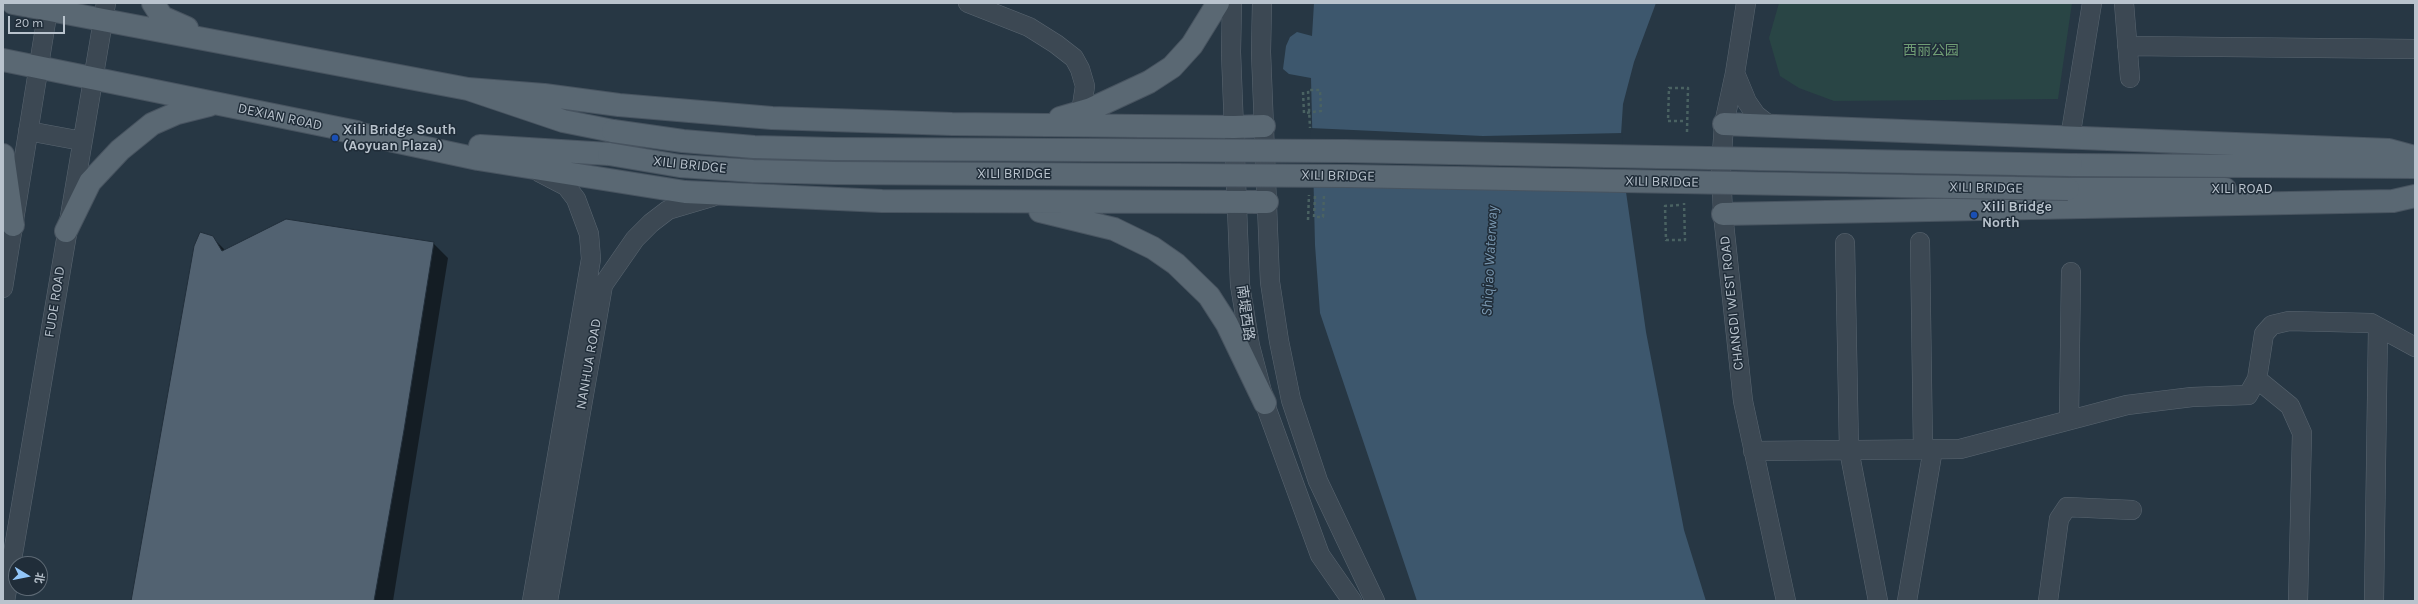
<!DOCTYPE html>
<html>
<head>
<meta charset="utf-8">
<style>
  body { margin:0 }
  #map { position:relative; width:2418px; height:604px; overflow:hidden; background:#273744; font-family:Karla,"Noto Sans SC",sans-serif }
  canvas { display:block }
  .frame { position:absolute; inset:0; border:4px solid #b9c3cd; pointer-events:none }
  .north { position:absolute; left:8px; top:556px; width:40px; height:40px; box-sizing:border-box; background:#202d39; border:1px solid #5d6974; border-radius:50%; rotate:100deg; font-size:11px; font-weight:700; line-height:16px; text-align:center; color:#b9c3cd }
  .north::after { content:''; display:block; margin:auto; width:14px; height:18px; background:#92c6f9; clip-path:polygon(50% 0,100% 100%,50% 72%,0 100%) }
  .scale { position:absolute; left:8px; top:16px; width:57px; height:18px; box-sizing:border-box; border:2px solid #b9c3cd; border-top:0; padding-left:5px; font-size:12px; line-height:14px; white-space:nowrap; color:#b9c3cd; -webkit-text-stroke:3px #202d39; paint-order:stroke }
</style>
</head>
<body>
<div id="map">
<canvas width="2418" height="604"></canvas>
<div class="frame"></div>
<div class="north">北</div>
<div class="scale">20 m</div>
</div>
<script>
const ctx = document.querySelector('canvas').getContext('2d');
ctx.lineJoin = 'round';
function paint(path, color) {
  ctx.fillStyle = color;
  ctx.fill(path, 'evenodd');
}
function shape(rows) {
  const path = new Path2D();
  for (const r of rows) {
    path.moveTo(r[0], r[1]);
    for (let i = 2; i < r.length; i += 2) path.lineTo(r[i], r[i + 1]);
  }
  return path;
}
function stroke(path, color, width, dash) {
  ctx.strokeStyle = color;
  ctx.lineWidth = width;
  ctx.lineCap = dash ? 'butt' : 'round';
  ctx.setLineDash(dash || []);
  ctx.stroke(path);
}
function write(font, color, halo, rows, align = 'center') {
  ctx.font = font + ' Karla,"Noto Sans SC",sans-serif';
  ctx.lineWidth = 3;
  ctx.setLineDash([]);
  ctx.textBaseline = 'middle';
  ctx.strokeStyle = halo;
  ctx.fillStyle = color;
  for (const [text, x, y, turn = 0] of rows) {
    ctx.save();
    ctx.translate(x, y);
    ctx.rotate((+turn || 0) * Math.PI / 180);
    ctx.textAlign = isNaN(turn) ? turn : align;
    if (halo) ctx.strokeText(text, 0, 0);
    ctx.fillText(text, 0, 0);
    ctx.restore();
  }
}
paint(shape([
  [1779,3,2072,3,2058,99,1834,101,1799,88,1780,76,1769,38]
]), '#294545');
paint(shape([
  [1314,3,1656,3,1634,62,1623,104,1620,150,1646,332,1684,530,1706,601,1417,601,1320,313,1315,245,1311,78,1289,74,1283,69,1286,46,1290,37,1297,32,1312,36]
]), '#3d576d');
paint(shape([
  [1310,128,1483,136,1623,133,1622,150,1628,190,1311,181]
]), '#273744');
paint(shape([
  [212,237,225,250,433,243,448,258,393,601,132,601]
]), '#0007');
const building = shape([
  [286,219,434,242,404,430,374,601,131,601,194,246,200,232,213,236,222,251,286,219]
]);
paint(building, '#526271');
stroke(building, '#222f3b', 1);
const minor = shape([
  [968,3,1029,27,1056,44,1074,58,1080,69,1085,86,1081,112],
  [1232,3,1231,52,1240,285,1250,346,1266,407,1320,555,1352,601],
  [1262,3,1261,52,1270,282,1279,341,1291,400,1318,481,1375,601],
  [1746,3,1735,73,1724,124,1721,168,1723,214,1743,401,1786,601],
  [2124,3,2130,78],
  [2127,46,2415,49],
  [1735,73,1747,102,1756,115,1769,125],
  [28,131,82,141],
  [2070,138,2092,3],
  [1920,242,1923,450],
  [1845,243,1849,450,1878,601],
  [3,288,49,3],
  [2257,379,2290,406,2302,433,2298,601],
  [2069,420,2071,272],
  [1753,451,1960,449,2127,405,2192,397,2248,395,2257,379,2264,334,2272,325,2289,321,2371,323,2415,347],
  [5,601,106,3],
  [532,601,591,259,589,234,576,199,566,186,539,172],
  [548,601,603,285,635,239,651,223,668,210,712,197],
  [1907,601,1933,449],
  [2048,601,2059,519,2067,507,2132,510],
  [2374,601,2378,327]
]);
const major = shape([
  [13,3,468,89,563,121,613,131],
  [153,3,162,17,187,28],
  [3,60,357,132],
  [468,89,544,95,619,105,772,118,952,124,1234,127,1264,126],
  [1060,118,1091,109,1149,82,1172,67,1192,45,1218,3],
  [1724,124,2389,150,2415,157],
  [342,130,478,159,685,192,882,201,1267,202],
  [480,146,609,154],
  [3,155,13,225],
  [2071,165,2415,167],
  [2068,189,2225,189],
  [1040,211,1114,229,1153,248,1176,264,1209,296,1227,324,1265,403],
  [1723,214,2393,201,2415,196],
  [66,231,90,182,120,150,152,124,177,113,209,105]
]);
stroke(minor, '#5a6671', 20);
stroke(major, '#485460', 24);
stroke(shape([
  [1303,92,1304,113,1321,111,1320,90,1308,90,1310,128],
  [1683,121,1668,121,1669,88,1688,88,1687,132],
  [1315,196,1314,217,1323,217,1324,195],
  [1679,205,1665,206,1666,240,1685,240,1684,203],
  [1308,220,1309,195]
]), '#4a6262', 2.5, [3, 3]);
stroke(minor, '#3c4853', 19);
stroke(major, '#5a6873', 22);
const majorBridge = shape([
  [613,131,683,141,754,147,834,149,1346,151,2071,165],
  [609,154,680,166,753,171,834,173,1346,176,2068,189]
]);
stroke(majorBridge, '#485460', 24, []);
stroke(majorBridge, '#5a6873', 22);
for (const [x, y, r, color] of [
  [335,138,4,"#1a4fb4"],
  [1974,215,4,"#1a4fb4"]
]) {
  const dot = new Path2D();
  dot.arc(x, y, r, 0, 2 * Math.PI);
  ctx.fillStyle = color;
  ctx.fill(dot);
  stroke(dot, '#202d39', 1.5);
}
write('14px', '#709e75', '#202d39', [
  ["西丽公园",1931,51]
]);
write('14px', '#b9c3cd', '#202d39', [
  ["DEXIAN ROAD",280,117,12],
  ["XILI BRIDGE",690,165,6],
  ["XILI BRIDGE",1014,174],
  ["XILI BRIDGE",1338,176,1],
  ["XILI BRIDGE",1662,182,1],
  ["XILI BRIDGE",1986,188,1],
  ["XILI ROAD",2242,189],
  ["FUDE ROAD",55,302,-81],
  ["CHANGDI WEST ROAD",1732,303,-96],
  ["南堤西路",1245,313,82],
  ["NANHUA ROAD",589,364,-80]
]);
write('bold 14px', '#b9c3cd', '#202d39', [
  ["Xili Bridge South",343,130],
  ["(Aoyuan Plaza)",343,146],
  ["Xili Bridge",1982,207],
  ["North",1982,223]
], 'left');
write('italic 15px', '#7997b0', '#202d39', [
  ["Shiqiao Waterway",1490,261,-87]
]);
</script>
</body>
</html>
